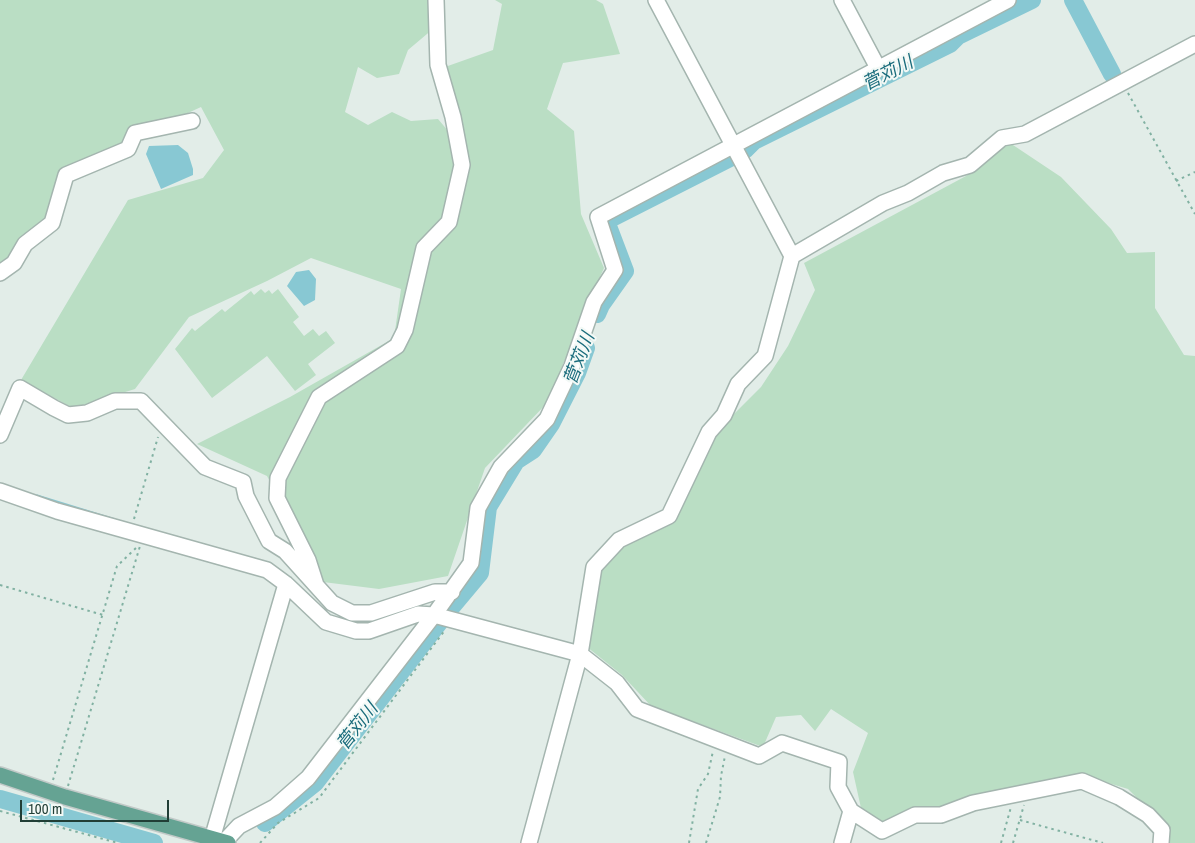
<!DOCTYPE html>
<html>
<head>
<meta charset="utf-8">
<style>
  body { margin:0 }
  #map { position:relative; width:1195px; height:843px; overflow:hidden; background:#e2ede8; font-family:"Archivo Narrow",sans-serif }
  canvas { display:block }
  .scale { position:absolute; left:20px; top:800px; width:149px; height:22px; box-sizing:border-box; border:2px solid #213e36; border-top:0; padding-left:6px; font-size:15px; line-height:18px; white-space:nowrap; color:#213e36; -webkit-text-stroke:4px #f3f9f6; paint-order:stroke }
</style>
</head>
<body>
<div id="map">
<canvas width="1195" height="843"></canvas>
<div class="scale">100 m</div>
</div>
<script>
const ctx = document.querySelector('canvas').getContext('2d');
ctx.lineJoin = 'round';
function paint(path, color) {
  ctx.fillStyle = color;
  ctx.fill(path, 'evenodd');
}
function shape(rows) {
  const path = new Path2D();
  for (const r of rows) {
    path.moveTo(r[0], r[1]);
    for (let i = 2; i < r.length; i += 2) path.lineTo(r[i], r[i + 1]);
  }
  return path;
}
function stroke(path, color, width, dash) {
  ctx.strokeStyle = color;
  ctx.lineWidth = width;
  ctx.lineCap = dash ? 'butt' : 'round';
  ctx.setLineDash(dash || []);
  ctx.stroke(path);
}
function write(font, color, halo, rows, align = 'center') {
  ctx.font = font + ' "Archivo Narrow","Noto Sans JP",sans-serif';
  ctx.lineWidth = 4;
  ctx.setLineDash([]);
  ctx.textBaseline = 'middle';
  ctx.strokeStyle = halo;
  ctx.fillStyle = color;
  for (const [text, x, y, turn = 0] of rows) {
    ctx.save();
    ctx.translate(x, y);
    ctx.rotate((+turn || 0) * Math.PI / 180);
    ctx.textAlign = isNaN(turn) ? turn : align;
    if (halo) ctx.strokeText(text, 0, 0);
    ctx.fillText(text, 0, 0);
    ctx.restore();
  }
}
paint(shape([
  [0,0,439,0,440,23,408,50,399,74,377,78,358,67,345,112,368,125,392,112,411,121,438,119,449,132,463,127,445,67,493,50,502,4,495,0,596,0,603,4,620,54,563,63,547,109,574,131,581,214,604,268,590,299,547,403,485,468,448,576,379,589,323,582,267,476,197,444,290,397,394,338,401,289,311,258,267,281,189,317,135,389,73,408,21,380,128,200,203,178,224,150,201,107,61,171,45,223,0,264],
  [1010,143,1061,177,1111,229,1127,253,1155,252,1155,308,1184,355,1195,356,1195,843,1167,843,1170,831,1128,789,1079,774,884,822,861,808,853,772,868,733,831,709,815,731,801,715,776,717,763,747,651,706,622,675,587,647,600,573,623,545,674,522,713,435,761,387,788,346,815,290,804,263,966,176],
  [261,289,265,293,269,290,272,294,278,289,299,317,293,322,304,336,313,329,319,336,326,331,335,343,308,364,316,375,295,391,267,356,212,398,175,349,192,328,195,331,222,309,225,312,251,291,254,295]
]), '#badec4');
paint(shape([
  [178,145,188,153,193,169,193,175,161,189,146,154,149,146],
  [309,270,316,279,315,300,304,306,287,286,296,272]
]), '#88c8d3');
stroke(shape([
  [37,496,115,520]
]), '#88c8d3', 3);
stroke(shape([
  [1073,0,1112,74],
  [745,150,754,141,950,44,958,36,1032,0],
  [597,314,601,305,625,271,606,221,730,158],
  [449,610,480,573,488,507,516,461,533,450,551,424,577,373,586,348],
  [0,799,154,843],
  [265,823,315,783,441,620]
]), '#88c8d3', 18);
const minor = shape([
  [842,0,878,68],
  [792,256,883,203,908,193,943,173,970,165,1002,138,1025,134,1195,44],
  [0,273,14,263,25,244,52,223,66,175,128,149,135,133,192,121],
  [0,435,20,388,54,408,68,415,87,413,115,401,141,401,205,467,243,482,246,496,269,541,285,551,332,603,352,613,371,613,435,592,452,592],
  [0,491,57,511,267,570,286,584,326,622,356,631,369,631,418,614,434,615,580,654,617,683,637,709,759,756,782,743,839,762,838,787,851,811,882,831,915,815,941,815,973,803,1082,781,1119,797,1148,815,1162,830,1161,843],
  [316,585,308,560,277,498,278,478,319,397,397,346,405,330,424,248,449,222,462,165,453,117,438,65,436,0],
  [212,839,286,584],
  [224,842,239,826,275,807,308,778,434,615,471,563,478,508,501,467,547,419,572,366,594,302,615,270,598,217,1008,0],
  [529,843,580,654,594,567,619,540,669,516,709,432,724,415,738,384,765,356,792,256,656,0],
  [842,843,851,811]
]);
const major = shape([
  [0,775,65,797,228,843]
]);
stroke(minor, '#a4b5af', 18);
stroke(major, '#c1c9c7', 18);
stroke(shape([
  [1128,93,1195,214],
  [1176,181,1195,172],
  [134,519,158,437],
  [0,585,103,615],
  [53,780,117,566,137,547],
  [68,786,140,546],
  [0,811,118,843],
  [1020,820,1103,843],
  [260,843,278,823,319,798,445,630],
  [689,843,698,789,708,774,713,751],
  [706,843,720,797,721,776,725,756],
  [1001,843,1011,807],
  [1013,843,1024,805]
]), '#81b1a2', 2, [2.5, 4]);
stroke(minor, '#fff', 15);
stroke(major, '#65a393', 15);
write('italic 18px', '#1a6c7c', '#f3f9f6', [
  ["菅苅川",888,74,-27],
  ["菅苅川",580,359,-69],
  ["菅苅川",358,727,-52]
]);
</script>
</body>
</html>
